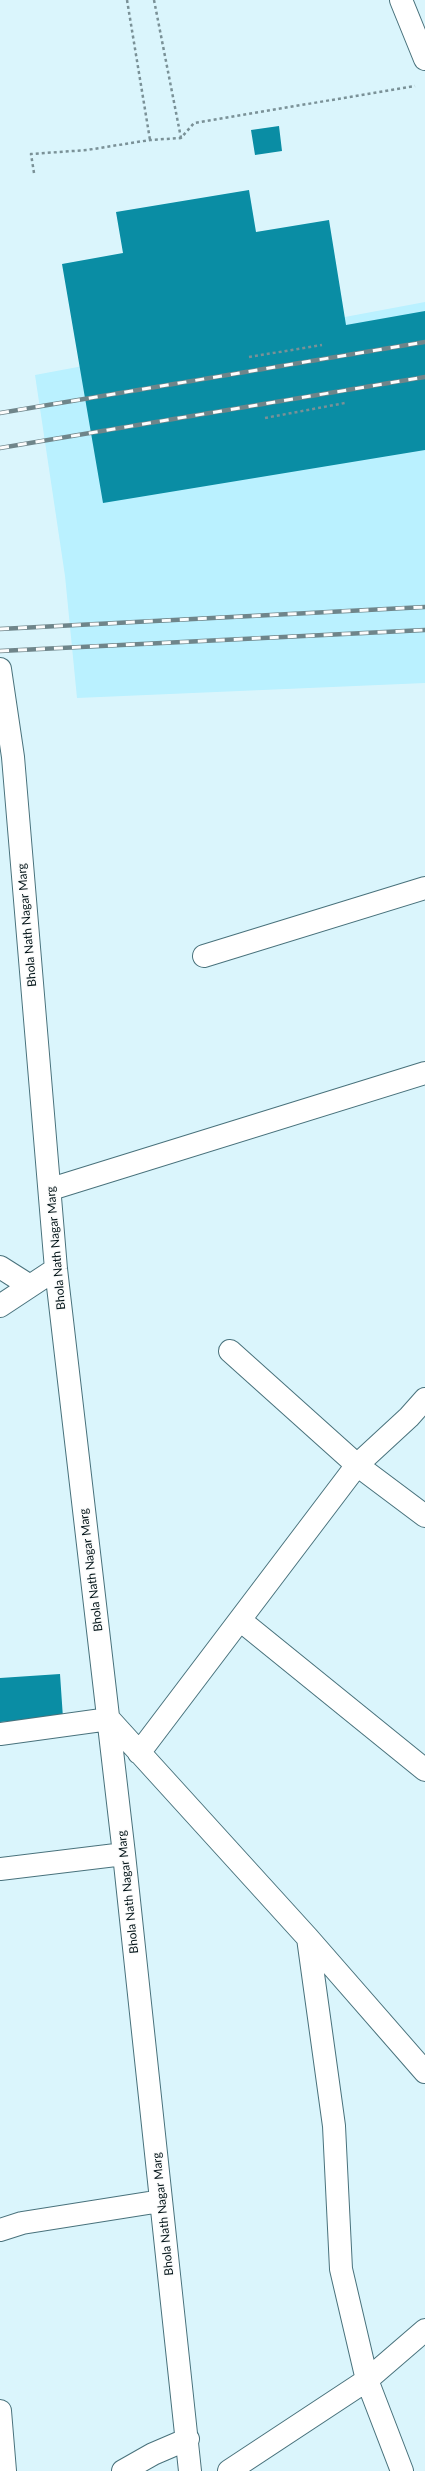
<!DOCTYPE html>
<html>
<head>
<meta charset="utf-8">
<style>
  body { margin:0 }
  canvas { display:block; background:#daf5fc }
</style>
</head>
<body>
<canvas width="425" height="2471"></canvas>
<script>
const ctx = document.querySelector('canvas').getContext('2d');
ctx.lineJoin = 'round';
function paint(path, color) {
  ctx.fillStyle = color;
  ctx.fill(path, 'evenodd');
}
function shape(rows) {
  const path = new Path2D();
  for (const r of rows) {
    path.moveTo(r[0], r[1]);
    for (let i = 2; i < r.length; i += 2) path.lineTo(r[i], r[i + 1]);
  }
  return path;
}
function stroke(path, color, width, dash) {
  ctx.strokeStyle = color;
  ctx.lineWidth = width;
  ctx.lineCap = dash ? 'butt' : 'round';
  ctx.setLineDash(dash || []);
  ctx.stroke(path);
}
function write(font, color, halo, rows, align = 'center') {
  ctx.font = font + ' Lato,sans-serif';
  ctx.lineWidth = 3;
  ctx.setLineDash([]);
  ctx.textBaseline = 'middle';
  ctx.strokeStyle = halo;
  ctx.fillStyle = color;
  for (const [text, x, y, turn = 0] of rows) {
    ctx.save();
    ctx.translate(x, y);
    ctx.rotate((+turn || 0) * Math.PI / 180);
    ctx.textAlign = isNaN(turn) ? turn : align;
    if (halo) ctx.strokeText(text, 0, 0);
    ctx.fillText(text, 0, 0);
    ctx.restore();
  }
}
paint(shape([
  [425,302,425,683,77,698,65,576,35,375]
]), '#baf1ff');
paint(shape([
  [279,126,282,151,255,155,251,130],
  [249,190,256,232,329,220,346,325,425,311,425,450,103,503,62,264,123,253,116,212],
  [60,1674,63,1718,0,1722,0,1678]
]), '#0a8da4');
const minor = shape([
  [401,0,425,59],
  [0,669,13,757,56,1269,124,1854,190,2471],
  [204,956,425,888],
  [51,1189,425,1073],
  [0,1267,30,1286],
  [0,1306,56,1269],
  [230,1351,357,1465,425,1516],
  [240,1620,425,1770],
  [0,1734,109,1719,308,1938,425,2072],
  [139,1753,357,1465,409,1417,425,1399],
  [0,1869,124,1854],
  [308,1938,334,2126,341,2269,367,2380,402,2471],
  [0,2230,22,2223,161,2201],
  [0,2411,5,2471],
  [123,2471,153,2454,188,2439],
  [229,2471,367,2380,425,2330]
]);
stroke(minor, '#49727c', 24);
stroke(shape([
  [127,0,150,140],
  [154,0,181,138],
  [34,173,31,154,87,150,150,140,181,138,194,123,415,86],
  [249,357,322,345],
  [265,418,345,403]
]), '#7a9197', 2.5, [3, 3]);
stroke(minor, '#fff', 22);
const rail = shape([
  [0,413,425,342],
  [0,448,425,377],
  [0,629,425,607],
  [0,651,425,630]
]);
stroke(rail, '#6f858a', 4.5);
stroke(rail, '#fcfcfc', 3, [9]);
write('12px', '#05161a', '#fcfcfc', [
  ["Bhola Nath Nagar Marg",27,925,-95],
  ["Bhola Nath Nagar Marg",56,1248,-95],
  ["Bhola Nath Nagar Marg",91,1570,-97],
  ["Bhola Nath Nagar Marg",128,1892,-96],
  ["Bhola Nath Nagar Marg",163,2214,-96]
]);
</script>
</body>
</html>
